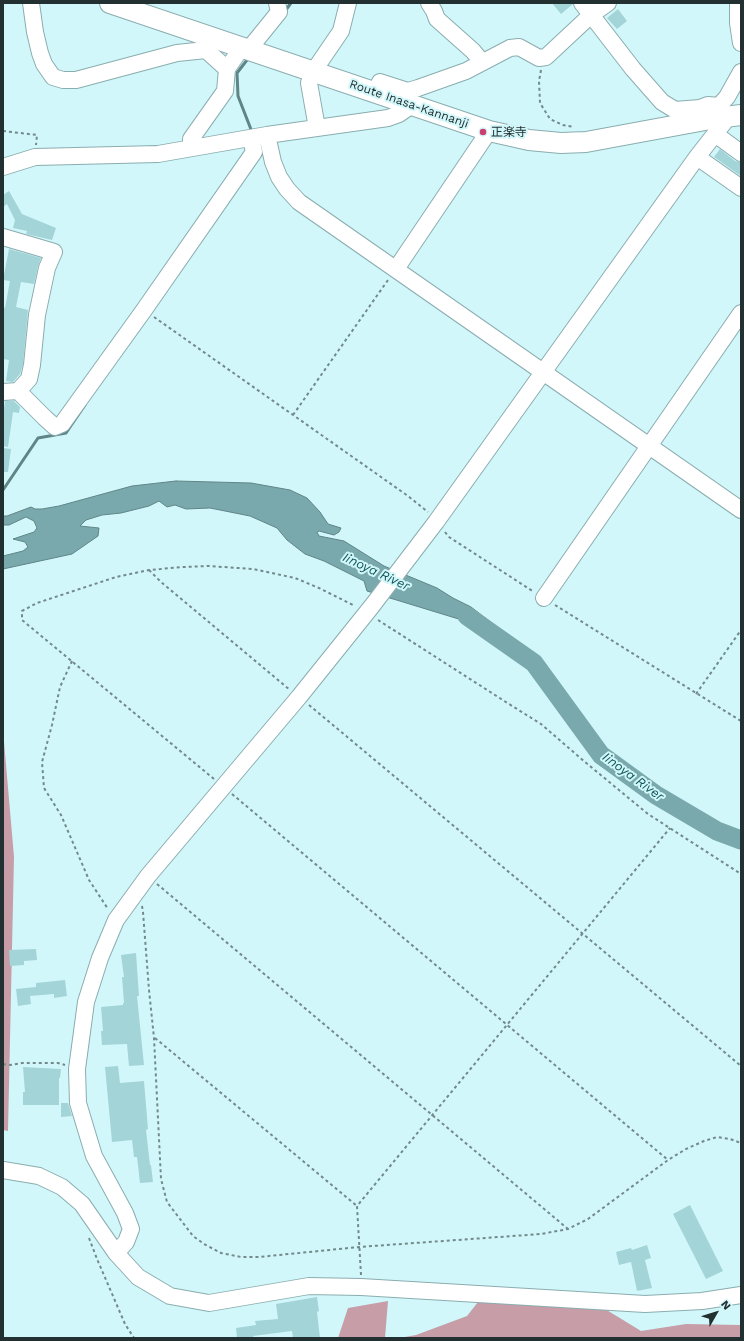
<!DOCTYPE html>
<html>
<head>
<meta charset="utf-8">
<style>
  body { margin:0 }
  #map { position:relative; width:744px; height:1341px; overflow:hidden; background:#d2f7fa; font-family:"Work Sans",sans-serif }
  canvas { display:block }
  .frame { position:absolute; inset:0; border:4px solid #223031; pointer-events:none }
  .north { position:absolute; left:696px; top:1293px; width:40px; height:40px; -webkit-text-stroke:3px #d2f7fa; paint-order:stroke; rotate:51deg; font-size:11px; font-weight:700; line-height:16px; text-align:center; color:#223031 }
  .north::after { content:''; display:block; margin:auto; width:14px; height:18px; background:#223031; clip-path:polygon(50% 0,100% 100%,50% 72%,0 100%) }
</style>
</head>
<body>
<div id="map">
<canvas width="744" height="1341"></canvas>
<div class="frame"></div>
<div class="north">N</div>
</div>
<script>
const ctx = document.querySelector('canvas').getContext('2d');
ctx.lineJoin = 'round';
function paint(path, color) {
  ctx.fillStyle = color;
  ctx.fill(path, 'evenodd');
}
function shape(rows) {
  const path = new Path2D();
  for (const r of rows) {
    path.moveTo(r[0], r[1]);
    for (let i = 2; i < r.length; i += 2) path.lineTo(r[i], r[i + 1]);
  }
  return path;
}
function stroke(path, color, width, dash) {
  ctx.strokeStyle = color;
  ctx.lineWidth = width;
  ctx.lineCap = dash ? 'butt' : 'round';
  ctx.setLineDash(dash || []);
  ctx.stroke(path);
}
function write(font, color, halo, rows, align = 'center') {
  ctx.font = font + ' "Work Sans","Noto Sans JP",sans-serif';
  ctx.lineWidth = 4;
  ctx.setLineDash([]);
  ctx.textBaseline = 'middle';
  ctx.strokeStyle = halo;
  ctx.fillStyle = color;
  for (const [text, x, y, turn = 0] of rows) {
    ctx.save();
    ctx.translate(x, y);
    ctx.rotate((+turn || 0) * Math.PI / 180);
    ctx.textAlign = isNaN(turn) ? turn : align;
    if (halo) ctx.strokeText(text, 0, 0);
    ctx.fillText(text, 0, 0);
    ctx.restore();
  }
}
paint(shape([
  [3,730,14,857,8,1131,3,1130],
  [388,1301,385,1338,338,1338,348,1308],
  [592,1301,641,1331,686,1324,741,1325,741,1338,399,1338,416,1335,467,1316,478,1302]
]), '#c79da7');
const water = shape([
  [176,481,251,483,290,490,307,498,320,512,328,524,341,528,339,532,334,535,319,531,317,532,319,536,344,541,384,566,437,588,453,598,471,607,492,623,485,633,475,624,367,591,364,581,324,561,305,554,287,540,277,528,250,516,210,508,186,509,175,505,167,507,159,501,149,506,121,513,102,515,86,520,80,526,99,528,98,536,72,554,3,569,3,556,23,551,28,547,25,542,13,539,34,532,37,528,34,521,26,517,9,525,3,525,3,516,7,516,31,507,35,509,42,509,59,506,132,486,176,481]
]);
paint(water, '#79a9ac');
stroke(water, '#5f8587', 1);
stroke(shape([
  [285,11,291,3],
  [247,60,237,73,238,96,252,132],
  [3,490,38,438,66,433,85,405]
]), '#5f8587', 3);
stroke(shape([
  [467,616,534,663,601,755,656,795,717,831,741,840]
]), '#79a9ac', 19);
paint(shape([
  [552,3,573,3,573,4,561,14],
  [618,9,627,21,617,29,607,18],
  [720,149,735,161,741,162,741,176,714,157],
  [9,191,22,214,56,228,52,240,26,234,27,231,13,228,15,220,7,204,3,207,3,195],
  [9,249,41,258,38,266,34,284,21,282,16,307,28,310,23,364,20,374,13,382,6,381,9,360,3,359,3,307,5,308,10,281,3,280],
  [5,401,14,401,20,407,19,413,13,412,8,447,3,446,3,416],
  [3,448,11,449,8,472,3,472],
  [36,949,37,960,24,961,24,965,10,966,9,950],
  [136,953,139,996,137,996,144,1065,129,1066,127,1044,102,1045,101,1031,103,1031,101,1007,123,1005,123,1003,124,1003,122,977,124,977,121,955],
  [65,980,67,996,54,998,54,994,30,996,31,1004,18,1006,16,989,36,987,36,983],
  [118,1066,120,1083,144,1081,148,1129,146,1130,150,1165,151,1165,153,1182,140,1183,137,1157,134,1157,132,1140,112,1142,105,1067],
  [23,1067,61,1069,60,1078,59,1078,59,1105,23,1105,23,1092,25,1092],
  [61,1103,68,1103,72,1116,61,1117],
  [690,1205,723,1271,706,1279,673,1214],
  [647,1245,651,1258,645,1260,652,1288,637,1291,631,1262,619,1265,616,1252,631,1248,632,1250],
  [317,1297,319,1311,317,1312,320,1338,293,1338,292,1331,253,1336,254,1338,237,1338,236,1328,256,1325,255,1321,278,1319,276,1304]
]), '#a3d4d7');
const minor = shape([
  [31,3,35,32,40,53,44,64,53,77,63,80,76,80,177,53,206,50,227,69,242,47],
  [429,3,434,11,437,19,473,51,482,62],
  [582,3,633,69,662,102,675,110,700,108,708,105,719,106],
  [738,3,738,23,741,43],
  [249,49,279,12,277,3],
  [375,93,380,82,408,91,418,88,466,71,510,48,519,47,539,58,546,57,591,15,608,3],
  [716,117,719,106,727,97,741,72],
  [317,128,309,83,313,72,341,31,348,3],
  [715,134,741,153],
  [267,135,273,162,279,177,287,189,299,202,741,510],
  [191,148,191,139,225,91,227,69],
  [697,157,741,188],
  [3,167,35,157,158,154,267,135,388,118,399,114,412,105],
  [3,237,54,252,47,268,37,315,32,365,29,379,18,391],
  [396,269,489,131],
  [3,392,18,391,45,418,55,427,62,424,144,310,254,152,251,138],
  [544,598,741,313],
  [3,1170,39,1176,62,1187,82,1204,116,1253,138,1277,170,1296,209,1303,309,1286,361,1287,645,1304,702,1301,741,1295],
  [116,1253,126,1242,131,1229,125,1213,94,1156,78,1103,77,1069,86,1002,100,958,116,920,148,876,299,697,372,606,436,522,697,157,729,116]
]);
const major = shape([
  [110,3,489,131,529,140,561,143,586,142,716,118,741,115]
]);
stroke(minor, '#8aadaf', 18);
stroke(major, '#8aadaf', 22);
stroke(shape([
  [541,70,539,81,540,103,550,119,563,125,574,127],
  [3,131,37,135,36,145],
  [154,317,408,496,428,512],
  [293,415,388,280],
  [445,532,449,537,534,592],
  [149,570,161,582,290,690],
  [555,605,741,721],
  [378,620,509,704,541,724,585,762,648,814,741,874],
  [72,661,60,687,52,725,42,762,44,788,61,815,89,880,108,909],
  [696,694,741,630],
  [309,705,741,1066],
  [214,779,22,620,22,611,37,603,116,577,149,570,183,567,208,566,253,569,295,578,319,588,355,606],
  [232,794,668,1160],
  [157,884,568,1229],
  [142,906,143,912,149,990,154,1038,161,1179,167,1202,193,1236,204,1244,221,1253,241,1257,259,1257,359,1247,541,1234,568,1229,588,1219,668,1160,686,1149,704,1141,717,1137,730,1139,741,1143],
  [155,1038,357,1206],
  [3,1064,10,1065,22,1063,58,1063,65,1065],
  [89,1238,97,1259,125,1324,134,1338],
  [361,1275,357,1206,670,828]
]), '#728a8c', 2, [3, 3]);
stroke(minor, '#fff', 16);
stroke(major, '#fff', 20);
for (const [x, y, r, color] of [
  [483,132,4,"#ca3e70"]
]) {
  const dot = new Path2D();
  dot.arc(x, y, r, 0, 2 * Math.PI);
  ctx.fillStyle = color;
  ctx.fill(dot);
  stroke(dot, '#d2f7fa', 1.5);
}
write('12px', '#223031', '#d2f7fa', [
  ["Route Inasa-Kannanji",409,104,19]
]);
write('12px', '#223031', '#d2f7fa', [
  ["正楽寺",491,132]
], 'left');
write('italic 13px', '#0f5559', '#d2f7fa', [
  ["Iinoya River",376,572,25],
  ["Iinoya River",633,777,36]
]);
</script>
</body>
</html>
